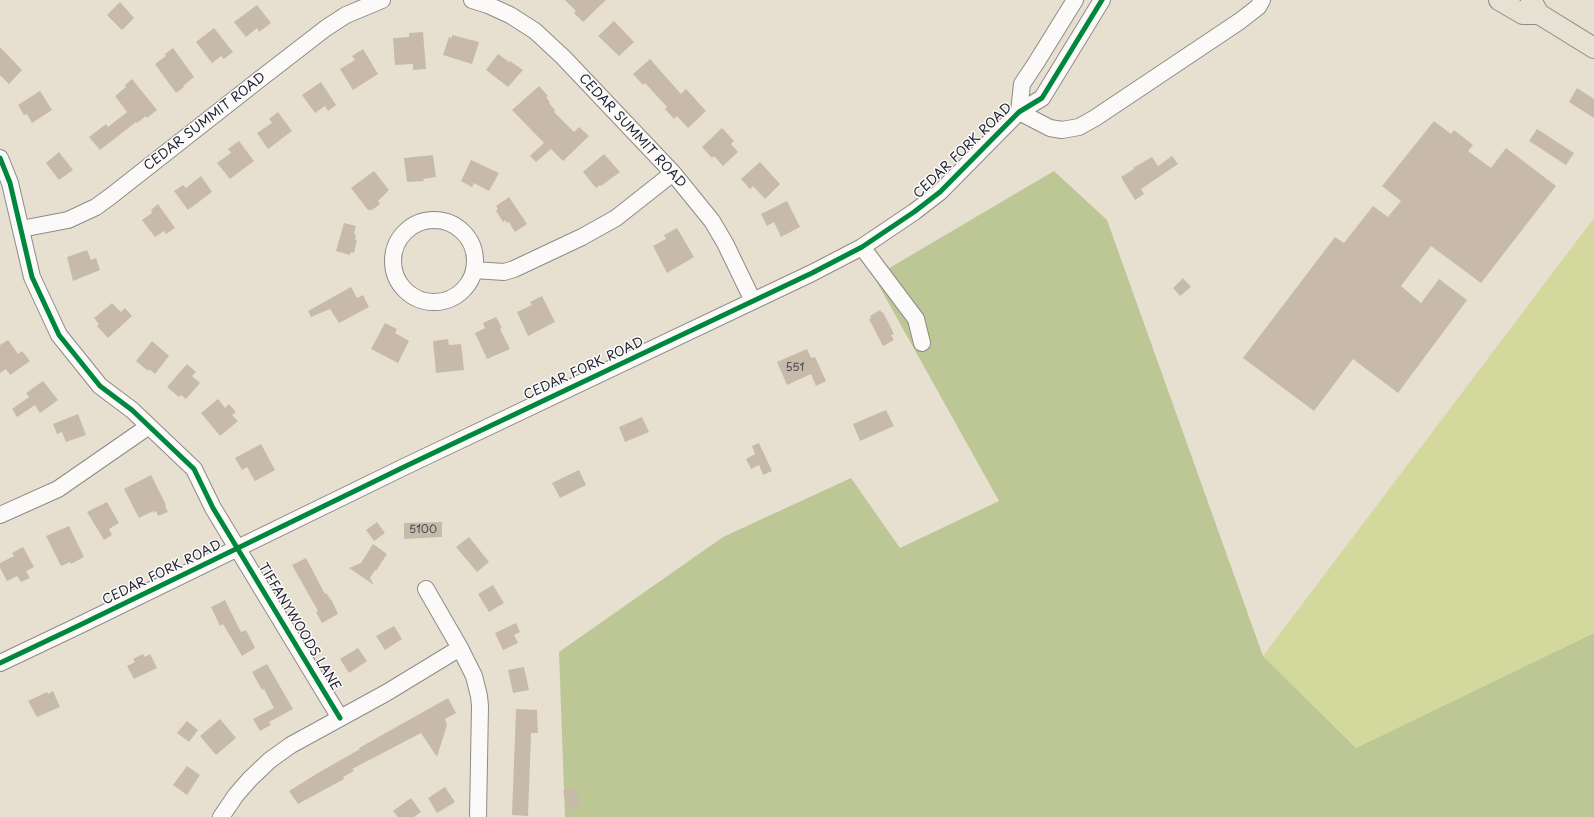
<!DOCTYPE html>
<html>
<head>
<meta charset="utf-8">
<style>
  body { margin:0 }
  canvas { display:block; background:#e7e0d1 }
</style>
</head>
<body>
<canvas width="1594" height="817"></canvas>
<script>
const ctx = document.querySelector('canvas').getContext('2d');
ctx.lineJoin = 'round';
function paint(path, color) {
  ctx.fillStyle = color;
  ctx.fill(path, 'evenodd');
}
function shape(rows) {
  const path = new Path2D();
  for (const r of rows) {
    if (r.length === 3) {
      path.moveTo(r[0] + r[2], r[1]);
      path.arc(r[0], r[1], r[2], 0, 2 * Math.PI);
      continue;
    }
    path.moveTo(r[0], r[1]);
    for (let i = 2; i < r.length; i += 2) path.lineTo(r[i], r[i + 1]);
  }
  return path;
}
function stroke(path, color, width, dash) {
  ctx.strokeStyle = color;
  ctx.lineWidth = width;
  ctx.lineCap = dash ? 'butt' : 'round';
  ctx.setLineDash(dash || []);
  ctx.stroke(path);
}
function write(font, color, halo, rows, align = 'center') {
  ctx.font = font + ' "Playpen Sans",sans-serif';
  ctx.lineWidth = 3;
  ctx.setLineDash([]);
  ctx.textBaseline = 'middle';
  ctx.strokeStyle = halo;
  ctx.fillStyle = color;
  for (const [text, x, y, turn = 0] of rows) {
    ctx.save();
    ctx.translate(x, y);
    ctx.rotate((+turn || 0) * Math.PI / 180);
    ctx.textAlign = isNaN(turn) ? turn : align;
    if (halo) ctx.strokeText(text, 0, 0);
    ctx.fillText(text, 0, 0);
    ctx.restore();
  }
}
paint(shape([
  [1594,218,1594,633,1356,748,1263,656]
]), '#d3d89d');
paint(shape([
  [1054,171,1107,220,1263,656,1356,748,1594,633,1594,817,565,817,559,652,723,537,851,478,900,548,999,501,874,277]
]), '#bdc796');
paint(shape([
  [565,0,606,0,583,22,574,13,576,11],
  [120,2,134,18,122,30,107,15],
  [257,5,271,23,259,32,257,28,246,37,234,22],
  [614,21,634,42,619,56,598,36],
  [214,28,233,52,224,59,221,56,212,63,196,42],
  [423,32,426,69,413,70,413,64,395,65,393,38,409,37,409,33],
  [452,35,479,42,472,64,443,55,449,37,452,38],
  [0,47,22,70,9,84,0,75],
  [173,48,194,77,183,86,184,87,176,93,155,64,166,56,165,54],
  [363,49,378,74,353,90,340,69,355,60,352,56],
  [498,54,509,62,510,61,523,70,508,87,486,70],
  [650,59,681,94,686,89,706,111,688,128,677,116,674,119,665,109,667,107,645,83,643,85,633,74],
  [132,79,157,110,147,118,146,116,137,123,136,122,100,150,89,137,106,124,108,127,127,112,115,96,126,87,125,85],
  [321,82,336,105,328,111,325,106,315,113,302,95],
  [539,86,548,96,546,97,550,102,549,103,555,110,554,112,574,132,579,127,589,136,563,161,551,149,536,162,530,156,544,143,512,110],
  [1577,88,1594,99,1594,118,1569,102],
  [40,91,52,110,32,123,27,114,24,115,18,105],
  [278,112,292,131,268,149,257,133,272,123,269,119],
  [1434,121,1451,134,1454,130,1473,145,1468,151,1491,168,1506,148,1556,186,1481,283,1431,246,1401,286,1421,303,1439,279,1467,300,1398,393,1353,359,1314,411,1243,358,1335,237,1344,243,1373,206,1388,217,1401,201,1382,186],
  [722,128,734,141,731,144,738,152,723,166,714,156,712,158,702,147],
  [1537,129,1574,153,1566,165,1529,141],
  [239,141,254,161,230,179,217,163,231,153,228,149],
  [59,152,73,170,59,180,46,163],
  [604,154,620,172,601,186,600,185,596,188,583,172],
  [433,155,436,177,423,179,424,181,407,182,404,158],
  [1172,156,1178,164,1141,189,1144,194,1135,200,1121,177,1134,169,1133,168,1152,157,1158,166],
  [471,160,499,173,489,191,474,183,472,187,461,181],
  [760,162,780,184,765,199,753,186,750,189,741,179],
  [374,171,389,190,378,201,380,204,372,210,368,210,351,188],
  [201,176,212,192,188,210,174,191,183,185,186,188],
  [509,197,527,224,515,232,509,222,507,223,505,220,503,222,496,211,498,209,496,206],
  [787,201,800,227,781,237,774,222,767,226,761,214],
  [158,204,175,228,166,234,164,231,155,237,142,220,152,213,151,210],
  [344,223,356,226,354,234,356,235,355,240,357,240,354,253,351,252,350,255,336,251],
  [677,228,694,257,667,273,653,246,666,239,664,235],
  [87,250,91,260,96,258,100,270,73,281,67,257],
  [1183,278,1191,287,1180,296,1173,288],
  [351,287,357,298,363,295,369,307,339,323,330,309,311,317,308,311],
  [542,296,555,322,528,336,517,312,532,305,530,302],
  [112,303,121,312,125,308,132,316,108,338,97,326,99,324,94,318],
  [880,310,882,313,883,312,894,334,891,335,894,340,883,346,869,319,871,319,870,316],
  [496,317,502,328,500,329,510,349,487,359,475,333,485,328,483,323],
  [385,323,397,329,395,333,409,341,398,363,371,349],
  [448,339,449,345,461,344,464,370,436,373,433,341],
  [8,340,18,354,22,351,30,361,10,375,6,369,0,373,0,345],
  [152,341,169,356,155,374,149,369,148,371,136,361],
  [807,349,811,358,815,357,826,381,816,386,811,374,787,385,777,362],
  [187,364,196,372,192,376,200,383,186,399,181,395,179,397,167,387],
  [43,381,58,400,40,413,35,405,17,417,12,409,29,397,26,393],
  [218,399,225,408,229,404,236,412,232,415,238,421,220,436,201,413],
  [886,410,894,426,860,441,853,424],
  [78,414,86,435,66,442,62,432,57,434,53,424],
  [642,417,649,432,625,442,619,427],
  [759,443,772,471,763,475,759,465,751,469,746,459,755,454,752,446],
  [261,444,275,470,255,481,247,467,242,470,235,458],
  [579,470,586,485,560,498,552,483],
  [151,475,166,505,165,506,168,512,158,516,156,511,153,513,153,511,139,518,124,489],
  [107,502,119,523,109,529,112,535,104,540,87,512],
  [377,522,385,533,374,541,366,530],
  [442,522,442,537,404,539,404,523],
  [69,526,84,557,71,564,70,562,61,566,46,536],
  [469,537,489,562,477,572,456,547],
  [373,544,387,554,376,571,375,570,370,578,374,585,349,568,361,563],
  [23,547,34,567,26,571,30,578,21,582,17,576,7,581,0,568,0,563,14,556,12,553],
  [306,558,325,594,326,593,332,601,338,614,322,623,316,612,318,611,292,565],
  [493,585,504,603,489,612,478,594],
  [225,600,241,632,246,630,255,648,242,656,223,624,220,626,211,607],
  [516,623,520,632,514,635,518,643,503,650,495,633],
  [394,626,402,639,385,650,376,636],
  [358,648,367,661,349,673,340,659],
  [143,654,145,657,150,654,157,668,134,679,127,666,135,662,133,659],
  [267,664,293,709,269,722,271,725,260,731,253,719,274,708,264,689,262,690,252,672],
  [524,667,529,690,513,693,508,670],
  [53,691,60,707,37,717,28,701,47,692,48,694],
  [448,698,456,713,445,719,447,725,437,757,421,733,352,769,354,771,343,777,344,779,298,804,289,791,318,773,360,749,359,748],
  [516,709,537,710,538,733,531,733,531,735,528,816,512,815],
  [220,719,236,738,216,755,200,736],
  [187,721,198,730,189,742,177,733],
  [187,766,200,775,187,795,173,785],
  [445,787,455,802,437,813,428,798],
  [575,787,580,803,568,812,563,791],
  [411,798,421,812,414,817,398,817,393,811]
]), '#c7baa9');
const minor = shape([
  [472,0,488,5,510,15,535,31,563,57,673,173,712,221,725,243,753,301],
  [1019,112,1050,128,1062,130,1079,127,1095,118,1240,21,1258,7,1262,0],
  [1019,112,1022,84,1036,63,1075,0],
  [0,158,10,183,32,277,59,335,100,386,132,410,194,469,213,508,340,718],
  [434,261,41],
  [21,229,68,220,96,207,111,196,260,79,326,28,346,15,382,0],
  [862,247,916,319,922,343],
  [474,270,504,272,514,269,582,237,616,218,673,173],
  [0,515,58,489,149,426],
  [426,589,460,648,474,676,479,696,480,706,478,817],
  [0,663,80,625,406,466,812,273,862,247,914,212,940,192,1019,112,1042,98,1102,0],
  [221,817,236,795,250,779,270,760,291,745,386,693,460,648]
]);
const major = shape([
  [1499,0,1523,14,1539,14],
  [1531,0,1539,14,1594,48]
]);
stroke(minor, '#8e8b87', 18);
stroke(major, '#8e8b87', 22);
stroke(minor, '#fbfaf8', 16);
stroke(major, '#e7e1d4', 20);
stroke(shape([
  [0,158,10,183,32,277,59,335,100,386,132,410,194,469,213,508,340,718],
  [0,663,80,625,406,466,812,273,862,247,914,212,940,192,1019,112,1042,98,1102,0]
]), '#00873e', 5);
write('11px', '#4b4856', null, [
  ["551",795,368],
  ["5100",423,530]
]);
write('13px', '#22223b', '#fdfcf7', [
  ["CEDAR SUMMIT ROAD",205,122,-38],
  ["CEDAR SUMMIT ROAD",632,131,47],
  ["CEDAR FORK ROAD",963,151,-44],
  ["CEDAR FORK ROAD",584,369,-25],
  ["CEDAR FORK ROAD",162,573,-26],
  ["TIFFANYWOODS LANE",299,627,59]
]);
</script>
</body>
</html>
